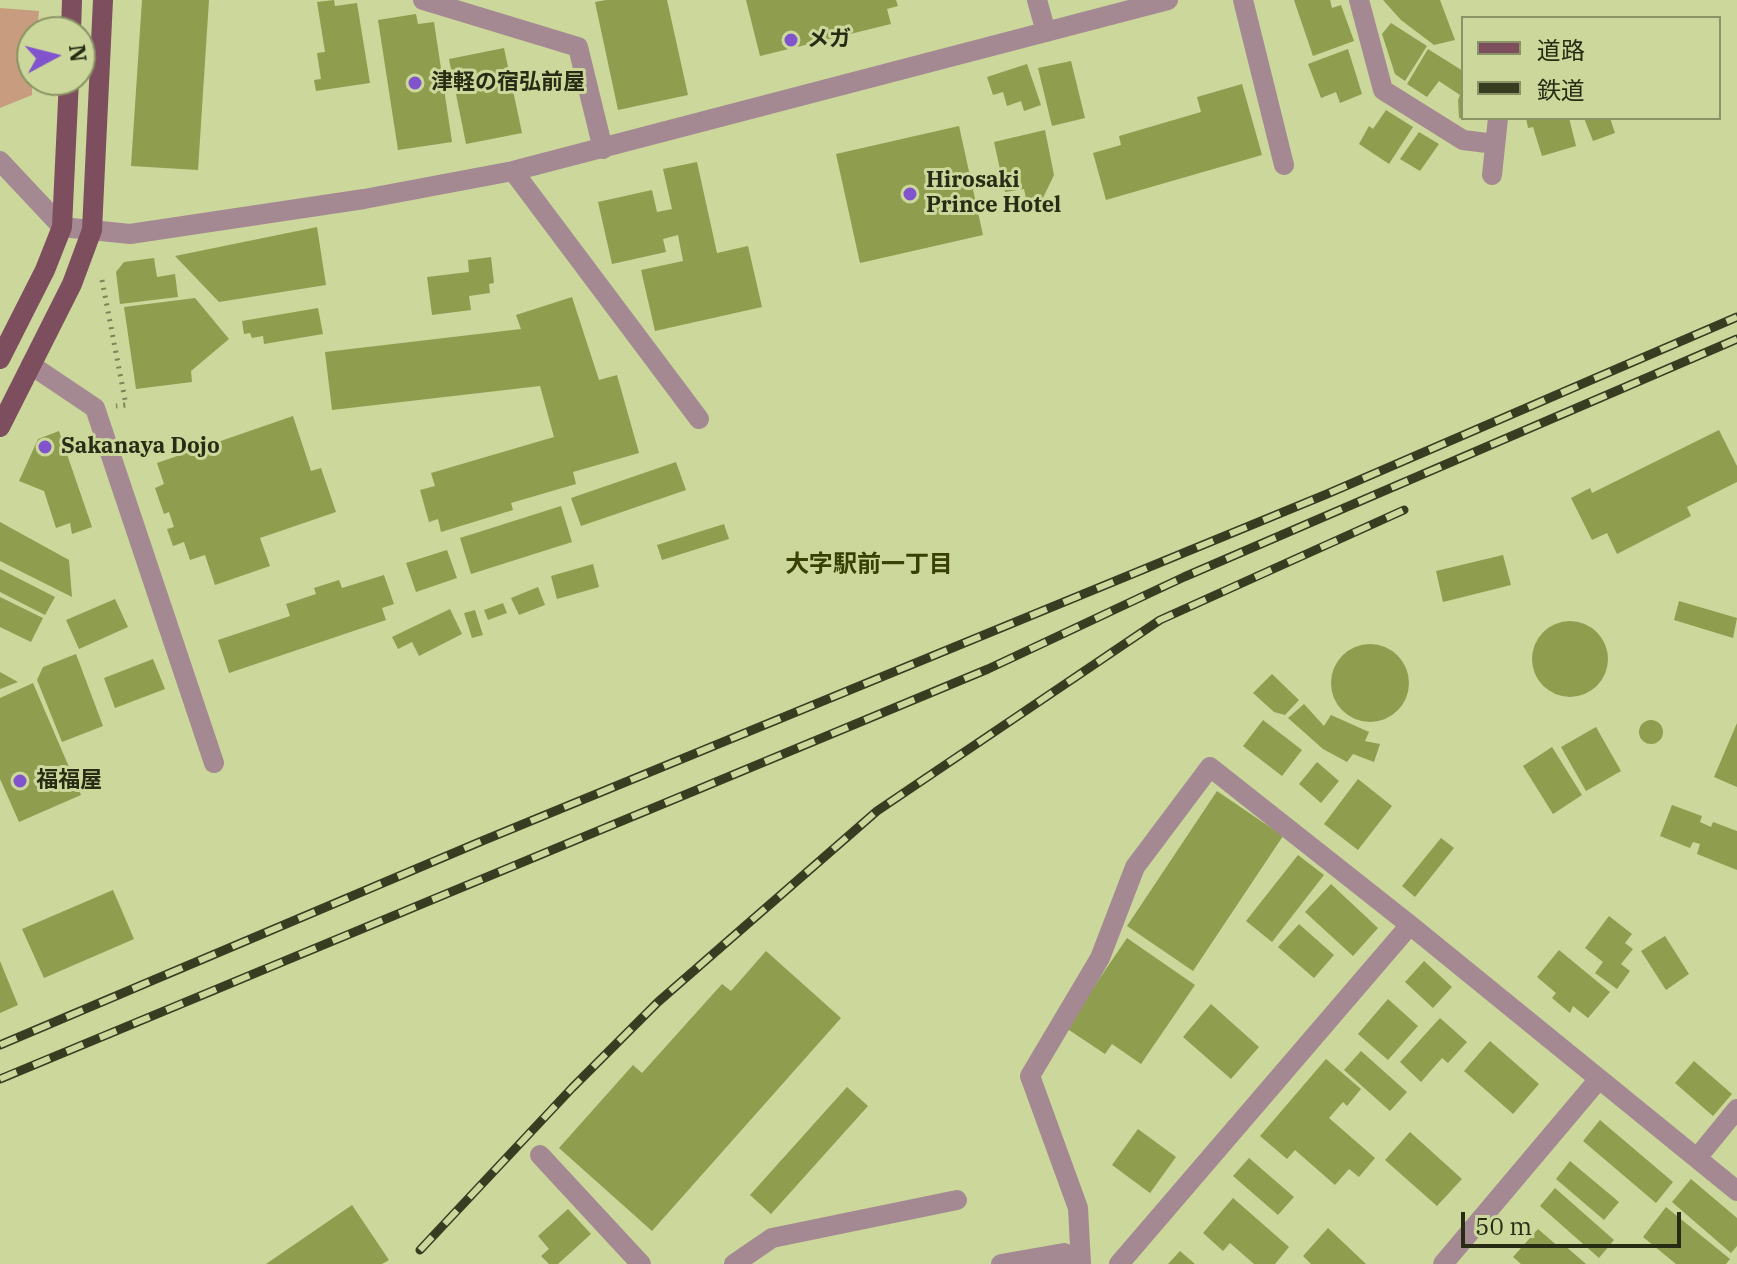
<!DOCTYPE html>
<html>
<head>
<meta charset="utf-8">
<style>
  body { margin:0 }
  #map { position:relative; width:1737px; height:1264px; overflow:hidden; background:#cbd79b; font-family:"IBM Plex Serif","Noto Sans JP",serif }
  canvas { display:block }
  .legend { position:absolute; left:1461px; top:16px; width:260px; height:104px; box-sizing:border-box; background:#cbd79b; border:2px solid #8a9365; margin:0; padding:10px 14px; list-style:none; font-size:24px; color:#282c14 }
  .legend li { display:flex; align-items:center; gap:16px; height:40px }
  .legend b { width:40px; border:2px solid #8a9365 }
  .north { position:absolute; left:16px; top:16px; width:80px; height:80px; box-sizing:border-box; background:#cbd79b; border:2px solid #8a9365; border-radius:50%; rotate:83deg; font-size:22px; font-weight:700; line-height:32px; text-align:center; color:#282c14 }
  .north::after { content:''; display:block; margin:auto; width:28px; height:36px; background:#8154cd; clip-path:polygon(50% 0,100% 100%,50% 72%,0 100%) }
  .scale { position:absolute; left:1461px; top:1212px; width:220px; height:36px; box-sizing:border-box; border:4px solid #282c14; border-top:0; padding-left:10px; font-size:24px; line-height:28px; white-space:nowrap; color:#282c14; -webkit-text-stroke:6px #cbd79b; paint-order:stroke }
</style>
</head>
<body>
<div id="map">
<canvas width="1737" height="1264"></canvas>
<ul class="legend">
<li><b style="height:10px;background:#7d4e5e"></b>道路</li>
<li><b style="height:10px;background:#383d22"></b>鉄道</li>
</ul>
<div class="north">N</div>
<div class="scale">50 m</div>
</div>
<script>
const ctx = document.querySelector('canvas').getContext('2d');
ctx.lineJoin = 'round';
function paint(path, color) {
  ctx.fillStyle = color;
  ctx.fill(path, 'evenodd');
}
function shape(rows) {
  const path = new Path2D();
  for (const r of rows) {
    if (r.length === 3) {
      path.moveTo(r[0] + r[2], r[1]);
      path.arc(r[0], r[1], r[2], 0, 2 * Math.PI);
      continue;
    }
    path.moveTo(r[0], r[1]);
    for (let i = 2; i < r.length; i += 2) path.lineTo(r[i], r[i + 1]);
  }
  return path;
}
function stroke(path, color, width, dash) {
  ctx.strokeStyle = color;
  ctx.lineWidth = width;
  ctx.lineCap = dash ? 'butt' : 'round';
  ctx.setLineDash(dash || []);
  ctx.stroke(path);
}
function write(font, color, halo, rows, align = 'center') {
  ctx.font = font + ' "IBM Plex Serif","Noto Sans JP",serif';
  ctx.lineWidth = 6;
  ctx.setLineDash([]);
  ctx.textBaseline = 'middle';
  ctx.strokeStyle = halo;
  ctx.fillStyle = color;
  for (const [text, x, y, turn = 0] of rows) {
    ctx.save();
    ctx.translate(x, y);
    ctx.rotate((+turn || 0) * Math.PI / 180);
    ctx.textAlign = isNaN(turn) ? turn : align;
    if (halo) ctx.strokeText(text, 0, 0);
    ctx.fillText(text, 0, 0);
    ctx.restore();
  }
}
paint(shape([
  [0,8,39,11,37,32,32,32,32,95,0,108]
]), '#c89d7f');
paint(shape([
  [142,0,209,0,198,170,131,166],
  [334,0,335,6,357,3,370,83,316,91,314,80,321,79,317,53,325,52,317,2],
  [606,0,667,0,688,95,618,110,595,2],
  [746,0,896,0,898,6,887,9,891,24,760,56],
  [1294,0,1330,0,1332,8,1341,5,1354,41,1313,56],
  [1383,0,1440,0,1455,40,1434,45,1401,20],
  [416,14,418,24,434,22,452,142,398,150,378,20],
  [1391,23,1427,46,1405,81,1395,74,1382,34],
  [504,48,522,133,466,144,449,59],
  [1348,49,1362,94,1340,103,1336,92,1321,98,1308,64],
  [1428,49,1463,71,1463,119,1459,118,1458,100,1460,95,1439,81,1427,97,1407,84],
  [1071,61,1085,118,1052,126,1038,68],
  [1027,64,1041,105,1024,111,1021,101,1007,106,1003,92,993,95,987,77],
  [1242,84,1262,155,1106,200,1093,153,1121,145,1119,136,1201,112,1197,97],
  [1386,110,1413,127,1389,164,1359,144,1369,126,1373,129],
  [1526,118,1569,118,1576,146,1542,156,1533,127,1528,128],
  [1584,118,1610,118,1615,133,1593,141],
  [959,126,983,235,860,263,836,154],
  [1045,130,1054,175,1041,202,1027,203,1024,189,1005,192,994,142],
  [1419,132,1439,144,1420,171,1400,159],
  [697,162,717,253,748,246,762,307,655,331,641,270,683,261,678,235,663,239,666,252,612,264,598,202,652,190,657,212,672,209,663,169],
  [317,227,326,285,219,302,175,256],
  [491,257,494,283,489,284,490,293,469,296,471,310,432,315,427,277,469,272,468,260],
  [154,258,157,277,175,274,178,297,120,304,116,272,124,262],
  [572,297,599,380,617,375,639,453,573,472,576,484,511,503,513,510,441,532,438,519,429,522,420,490,435,486,431,473,554,437,540,386,332,410,325,352,521,329,516,315],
  [195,298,229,339,191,371,192,382,136,389,124,307],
  [318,308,323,334,264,344,263,336,252,338,250,333,244,334,242,321],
  [293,416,311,471,321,468,336,512,260,538,270,566,215,585,205,555,190,560,184,542,173,546,167,529,174,527,169,512,164,514,155,488,164,484,157,463],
  [1719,430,1737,466,1737,482,1687,507,1691,516,1617,554,1607,533,1592,540,1571,498,1590,488,1592,493],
  [59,431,92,527,72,534,70,523,56,528,44,491,19,481,38,439],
  [676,462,686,490,581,526,571,498],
  [561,506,572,542,471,574,460,538],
  [0,522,69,560,72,597,0,561],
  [724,524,729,539,662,560,657,545],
  [447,550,457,578,416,592,406,563],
  [1503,555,1511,585,1443,602,1436,571],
  [593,564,599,587,557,599,551,576],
  [0,569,55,597,45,615,0,592],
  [384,575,394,604,382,608,386,620,229,673,218,640,290,616,286,604,316,594,314,588,339,580,342,588],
  [538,587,545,605,519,615,511,598],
  [0,597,43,618,31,642,0,627],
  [115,599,128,627,79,649,66,620],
  [1679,601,1737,618,1733,638,1674,620],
  [503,603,507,613,488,620,484,610],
  [450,609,462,634,419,656,412,642,398,649,392,637],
  [475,610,483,635,472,638,464,613],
  [1570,659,38],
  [1370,683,39],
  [76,654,103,726,62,742,37,680,43,667],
  [153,659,165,689,115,708,104,678],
  [0,672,18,682,0,689],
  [1272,674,1299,700,1285,715,1274,712,1253,693],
  [33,683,81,795,19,822,0,779,0,698],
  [1304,704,1324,726,1331,715,1369,732,1365,741,1380,744,1374,762,1353,754,1347,762,1323,749,1288,718],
  [1651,732,12],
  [1263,720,1302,750,1282,776,1243,746],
  [1737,723,1737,787,1714,777],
  [1596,727,1621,771,1586,791,1561,747],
  [1552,747,1582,795,1553,814,1523,766],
  [1317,762,1339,781,1321,803,1299,784],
  [1358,779,1392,806,1358,850,1324,824],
  [1217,791,1283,836,1193,971,1127,926],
  [1672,805,1702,816,1700,822,1711,827,1713,822,1737,831,1737,870,1697,854,1700,844,1693,842,1690,848,1660,836],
  [1441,838,1454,848,1415,897,1402,886],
  [1298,855,1324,875,1272,942,1246,921],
  [1331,884,1378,928,1353,956,1305,912],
  [113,890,134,939,44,978,22,929],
  [1609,916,1632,934,1625,943,1633,949,1621,964,1630,971,1617,989,1595,973,1603,962,1585,948],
  [1299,924,1334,955,1314,978,1278,947],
  [1665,936,1689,974,1666,990,1641,951],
  [1127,938,1195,985,1141,1064,1112,1044,1105,1054,1066,1028],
  [1559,950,1610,992,1588,1018,1573,1006,1570,1013,1552,998,1556,993,1537,977],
  [766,951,841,1018,652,1231,559,1148,633,1065,642,1073,722,984,731,991],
  [0,961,18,1005,0,1013],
  [1424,961,1452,987,1433,1008,1405,982],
  [1388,999,1418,1026,1388,1060,1358,1034],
  [1211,1004,1259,1047,1231,1079,1183,1037],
  [1440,1018,1467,1042,1448,1063,1442,1058,1421,1082,1400,1062],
  [1490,1041,1539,1084,1513,1114,1464,1071],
  [1361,1051,1407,1092,1390,1111,1344,1070],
  [1326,1059,1361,1089,1347,1106,1343,1102,1329,1118,1375,1158,1359,1177,1349,1169,1335,1185,1295,1150,1287,1159,1260,1136],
  [1694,1061,1732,1094,1713,1116,1675,1083],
  [847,1087,868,1106,771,1214,750,1195],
  [1600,1120,1673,1182,1656,1203,1583,1141],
  [1138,1129,1176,1157,1150,1193,1112,1165],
  [1410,1132,1462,1179,1437,1206,1385,1160],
  [1249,1158,1294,1197,1278,1215,1233,1176],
  [1570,1161,1619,1202,1604,1220,1556,1179],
  [1691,1179,1737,1218,1737,1246,1731,1253,1672,1202],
  [1555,1188,1614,1240,1599,1258,1540,1206],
  [1233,1198,1289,1247,1275,1264,1254,1264,1230,1243,1223,1251,1203,1233],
  [352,1205,389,1260,382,1264,266,1264],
  [1666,1207,1730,1259,1726,1264,1676,1264,1643,1237],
  [568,1209,591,1234,558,1264,549,1264,541,1256,549,1249,538,1236],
  [1328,1228,1366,1264,1311,1264,1303,1256],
  [1538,1229,1560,1248,1563,1244,1586,1264,1521,1264,1513,1257],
  [1180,1251,1195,1264,1168,1264]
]), '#8f9d4f');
stroke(shape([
  [102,280,126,405,116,406]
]), '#7c8459', 5, [2, 6]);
stroke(shape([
  [423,0,578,47,603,149],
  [1037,0,1046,32],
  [1243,0,1284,165],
  [1359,0,1383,90,1463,140,1495,144],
  [0,161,62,227,130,234,364,199,513,171,1168,0],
  [513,171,699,419],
  [1492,175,1498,118],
  [31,365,95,408,214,763],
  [540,1155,641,1264],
  [1697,1158,1737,1109],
  [734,1264,772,1238,957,1200],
  [1001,1264,1064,1253,1073,1264],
  [1081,1264,1078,1208,1030,1076,1100,958,1135,867,1210,767,1410,925,1737,1191],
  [1119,1264,1410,925],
  [1443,1264,1599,1079]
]), '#a58992', 20);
stroke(shape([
  [71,32,72,0],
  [0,359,45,270,62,227,69,80],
  [0,427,72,284,92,230,103,0]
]), '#7d4e5e', 20);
const rail = shape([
  [0,1045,482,841,1327,494,1737,317],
  [0,1079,988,669,1184,577,1737,339],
  [420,1250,572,1088,658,1002,877,811,1160,620,1404,510]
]);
stroke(rail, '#383d22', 9);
stroke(rail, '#cbd79b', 6, [18]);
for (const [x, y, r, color] of [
  [791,40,8,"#8154cd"],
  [415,83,8,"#8154cd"],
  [910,194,8,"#8154cd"],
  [45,447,8,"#8154cd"],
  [20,781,8,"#8154cd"]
]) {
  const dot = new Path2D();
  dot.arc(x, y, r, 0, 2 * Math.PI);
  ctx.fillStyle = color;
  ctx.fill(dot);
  stroke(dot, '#cbd79b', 3);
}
write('bold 22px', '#282c14', '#cbd79b', [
  ["メガ",807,40],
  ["津軽の宿弘前屋",431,83],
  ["Hirosaki",926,181],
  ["Prince Hotel",926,206],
  ["Sakanaya Dojo",61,447],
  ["福福屋",36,781]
], 'left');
write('bold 24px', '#384002', '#cbd79b', [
  ["大字駅前一丁目",869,565]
]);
</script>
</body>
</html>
